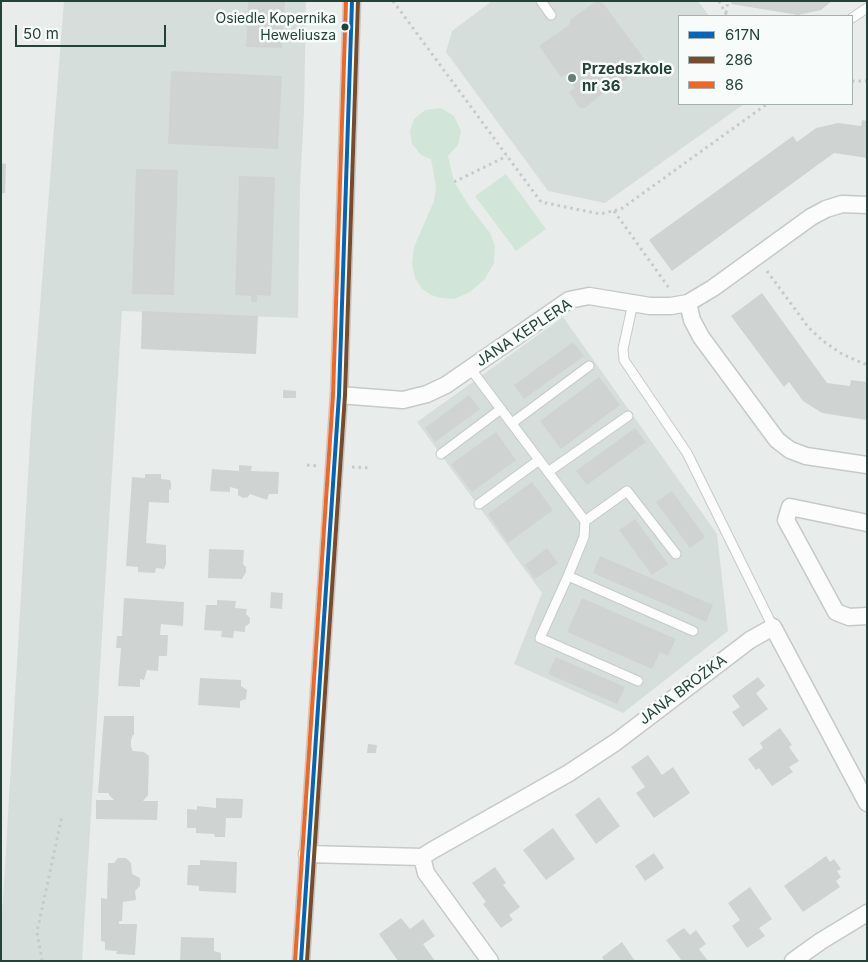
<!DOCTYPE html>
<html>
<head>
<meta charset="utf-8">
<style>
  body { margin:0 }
  #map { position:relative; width:868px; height:962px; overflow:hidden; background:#e8edeb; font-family:Inter,sans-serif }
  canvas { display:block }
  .frame { position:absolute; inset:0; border:2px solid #24423a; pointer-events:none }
  .legend { position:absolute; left:678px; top:15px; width:175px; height:90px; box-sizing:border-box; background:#f7fbf9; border:1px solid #a3b1ad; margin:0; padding:6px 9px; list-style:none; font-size:15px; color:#24423a }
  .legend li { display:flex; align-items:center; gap:10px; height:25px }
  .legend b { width:25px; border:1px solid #a3b1ad }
  .scale { position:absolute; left:15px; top:25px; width:151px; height:22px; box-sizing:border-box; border:2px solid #24423a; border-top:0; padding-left:6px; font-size:15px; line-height:18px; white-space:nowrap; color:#24423a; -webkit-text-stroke:4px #f7fbf9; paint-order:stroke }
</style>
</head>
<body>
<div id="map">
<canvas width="868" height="962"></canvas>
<div class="frame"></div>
<ul class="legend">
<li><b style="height:6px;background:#0065bd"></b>617N</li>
<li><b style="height:6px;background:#7a4b2a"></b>286</li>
<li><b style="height:6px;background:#f26522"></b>86</li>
</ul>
<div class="scale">50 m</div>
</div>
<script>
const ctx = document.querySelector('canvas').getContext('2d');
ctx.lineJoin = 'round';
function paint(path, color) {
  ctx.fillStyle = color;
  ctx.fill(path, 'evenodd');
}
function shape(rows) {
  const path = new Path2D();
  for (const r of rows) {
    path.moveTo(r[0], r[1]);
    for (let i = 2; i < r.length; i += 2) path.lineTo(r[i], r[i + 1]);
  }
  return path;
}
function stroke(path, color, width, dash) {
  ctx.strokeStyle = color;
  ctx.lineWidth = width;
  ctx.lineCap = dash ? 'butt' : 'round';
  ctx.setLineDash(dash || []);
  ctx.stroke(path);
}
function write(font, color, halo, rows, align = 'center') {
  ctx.font = font + ' Inter,sans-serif';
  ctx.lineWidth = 5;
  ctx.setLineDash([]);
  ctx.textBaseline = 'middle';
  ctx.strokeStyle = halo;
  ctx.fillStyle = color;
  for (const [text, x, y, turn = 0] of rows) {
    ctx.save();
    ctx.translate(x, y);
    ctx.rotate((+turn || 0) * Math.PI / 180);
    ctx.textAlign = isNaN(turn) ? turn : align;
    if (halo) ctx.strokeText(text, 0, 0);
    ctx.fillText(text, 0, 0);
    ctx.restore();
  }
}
paint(shape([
  [64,1,306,1,304,112,300,188,298,318,122,311,82,961,1,961,1,933,32,408],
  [492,1,698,1,709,16,679,16,679,104,744,104,605,203,548,191,446,52,452,31],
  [563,317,717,534,728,631,623,713,514,664,542,593,417,422]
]), '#d6dedb');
paint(shape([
  [441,108,454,116,461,131,458,145,448,156,454,182,470,207,490,233,495,246,494,263,485,279,470,292,454,299,441,298,431,295,422,289,415,278,412,264,414,247,434,201,436,187,431,159,421,155,412,144,410,131,414,119,425,110],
  [506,174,546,229,516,251,475,196]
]), '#d1e6d8');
paint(shape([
  [248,1,285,1,282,48,246,47],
  [596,1,603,3,645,60,644,66,616,86,613,85,585,108,580,108,569,92,575,88,565,74,561,77,539,46,569,25,570,20],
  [732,1,832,1,821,10,798,15,731,4],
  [171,71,282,76,278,149,168,144],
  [862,120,867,121,867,158,834,153,672,271,649,240,793,136,797,142,816,128,838,123,861,126],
  [1,163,6,164,5,193,1,193],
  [136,169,178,170,174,295,132,294],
  [239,176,275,177,271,296,257,295,257,302,251,302,251,296,235,295],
  [762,293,827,383,850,386,851,380,867,382,867,420,822,413,803,401,789,382,784,387,731,316],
  [142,311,258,316,256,354,141,349],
  [573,342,584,356,524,399,514,385],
  [599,377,620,405,561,449,540,421],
  [283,390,296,391,296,398,283,398],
  [469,395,480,409,435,442,425,428],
  [635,428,646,442,587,485,576,471],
  [496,432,516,460,472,492,451,464],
  [239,465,252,466,251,471,279,472,278,494,269,494,267,500,250,494,248,497,243,498,238,495,238,489,230,487,230,492,210,491,212,469,239,471],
  [145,474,161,474,161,479,170,480,171,484,171,489,169,490,169,503,149,502,146,543,166,545,166,564,164,569,156,568,155,573,138,572,138,567,126,566,132,477,145,478],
  [532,482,553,510,508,543,488,514],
  [672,491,705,537,690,548,656,502],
  [635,519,668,564,652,575,619,530],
  [547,548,558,563,535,579,525,565],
  [209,549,244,550,243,564,246,567,246,572,242,579,208,578],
  [600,556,713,605,706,622,593,573],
  [271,592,283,593,282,609,270,608],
  [124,598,184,602,183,626,161,624,160,635,168,635,167,656,159,656,158,671,147,670,144,680,140,679,140,687,118,686,121,648,116,648,117,636,122,636],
  [582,598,676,639,668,656,660,652,652,669,567,632],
  [217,600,236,601,235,608,247,609,246,614,250,618,250,623,245,627,245,632,234,631,233,638,221,637,222,631,204,630,206,605,217,605],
  [556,657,625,687,617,704,548,674],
  [758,677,765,686,756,693,768,709,743,727,732,712,740,707,732,696],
  [200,678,241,680,241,686,247,690,246,699,240,701,240,708,198,705],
  [104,716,134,716,134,735,133,735,131,740,131,747,133,751,144,752,149,756,148,795,143,801,158,801,157,820,96,819,96,800,114,800,109,795,109,793,98,793],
  [780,728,792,745,789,747,799,761,789,767,793,772,772,786,759,768,756,770,748,759,763,748,760,743],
  [368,744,377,745,376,753,367,753],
  [648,755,662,775,673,767,690,793,654,818,636,793,645,787,631,767],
  [599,797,620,826,596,844,575,815],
  [216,798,243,799,242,818,226,818,225,837,215,837,214,834,196,833,196,828,187,828,187,809,197,810,197,806,216,808],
  [553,828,575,859,546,880,523,850],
  [654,853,664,868,645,881,635,866],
  [826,856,830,862,834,859,841,869,837,871,841,877,836,881,840,887,803,912,784,886],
  [118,858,126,858,131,863,132,874,140,878,140,886,135,891,136,900,123,902,122,921,119,921,119,924,137,924,135,955,116,954,117,951,105,950,105,942,101,941,101,898,107,899,108,863,114,863],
  [200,860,237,862,236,893,199,891,199,886,187,885,188,865,200,865],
  [495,867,506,883,503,885,520,907,509,915,513,920,501,928,483,904,486,902,472,883],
  [750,887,772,919,759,928,765,936,747,948,732,926,740,920,728,903],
  [401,918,410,929,423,919,435,936,423,944,435,961,398,961,379,934],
  [684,928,690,935,696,930,706,944,699,949,708,961,682,961,666,940],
  [181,937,214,938,214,951,221,953,221,961,180,961],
  [622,942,635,961,604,961,602,957]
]), '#cfd4d2');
const service = shape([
  [541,1,551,15],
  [852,18,867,8],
  [633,303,623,349,624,360,687,453,773,627],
  [470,368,585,521],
  [512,423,589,366],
  [441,454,501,409],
  [548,472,628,416],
  [479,504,539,460],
  [568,576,693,631],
  [638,681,540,638,568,576,584,537,585,521,627,491,676,554]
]);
const minor = shape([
  [688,303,692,320,701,337,777,440,790,450,806,456,867,465],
  [339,395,403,400,427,394,446,385,569,300,589,296,650,306,671,306,688,303,713,288,811,217,826,209,842,204,867,205],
  [867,523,790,507,786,520,836,612,849,617,867,616],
  [307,854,422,857,433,850,569,773,616,742,750,640,773,627,867,803],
  [422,857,426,873,490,961],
  [301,961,339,395,352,1],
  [793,961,821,941,867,913]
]);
stroke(service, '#c5cac8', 11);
stroke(minor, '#c5cac8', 19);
stroke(shape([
  [393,1,541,202,600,214,621,209,767,104],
  [719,1,727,16],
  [726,13,728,1],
  [852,81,867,81],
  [454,182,507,156],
  [614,211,669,288],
  [767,271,808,327,823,341,842,354,867,365],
  [307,465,318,466],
  [352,467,371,468],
  [42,961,37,932,62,816]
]), '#c3ccca', 3, [2.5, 4]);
stroke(service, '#fcfcfc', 9);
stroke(minor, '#fcfcfc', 16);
stroke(shape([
  [301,961,339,395,352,1]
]), '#0065bd', 4);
stroke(shape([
  [307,961,345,395,358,1]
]), '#7a4b2a', 4);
stroke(shape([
  [295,961,333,395,346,1]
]), '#f26522', 4);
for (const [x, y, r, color] of [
  [345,27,4.5,"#24423a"],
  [572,78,5,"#697e78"]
]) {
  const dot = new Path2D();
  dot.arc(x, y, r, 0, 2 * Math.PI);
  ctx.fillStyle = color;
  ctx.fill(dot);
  stroke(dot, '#f7fbf9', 2);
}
write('14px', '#24423a', '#f7fbf9', [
  ["Osiedle Kopernika",336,19],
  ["Heweliusza",336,36]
], 'right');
write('bold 15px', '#24423a', '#f7fbf9', [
  ["Przedszkole",582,69],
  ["nr 36",582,86]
], 'left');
write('15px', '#24423a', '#f7fbf9', [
  ["JANA KEPLERA",524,333,-33],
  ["JANA BROŻKA",683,690,-37]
]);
</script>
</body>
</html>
